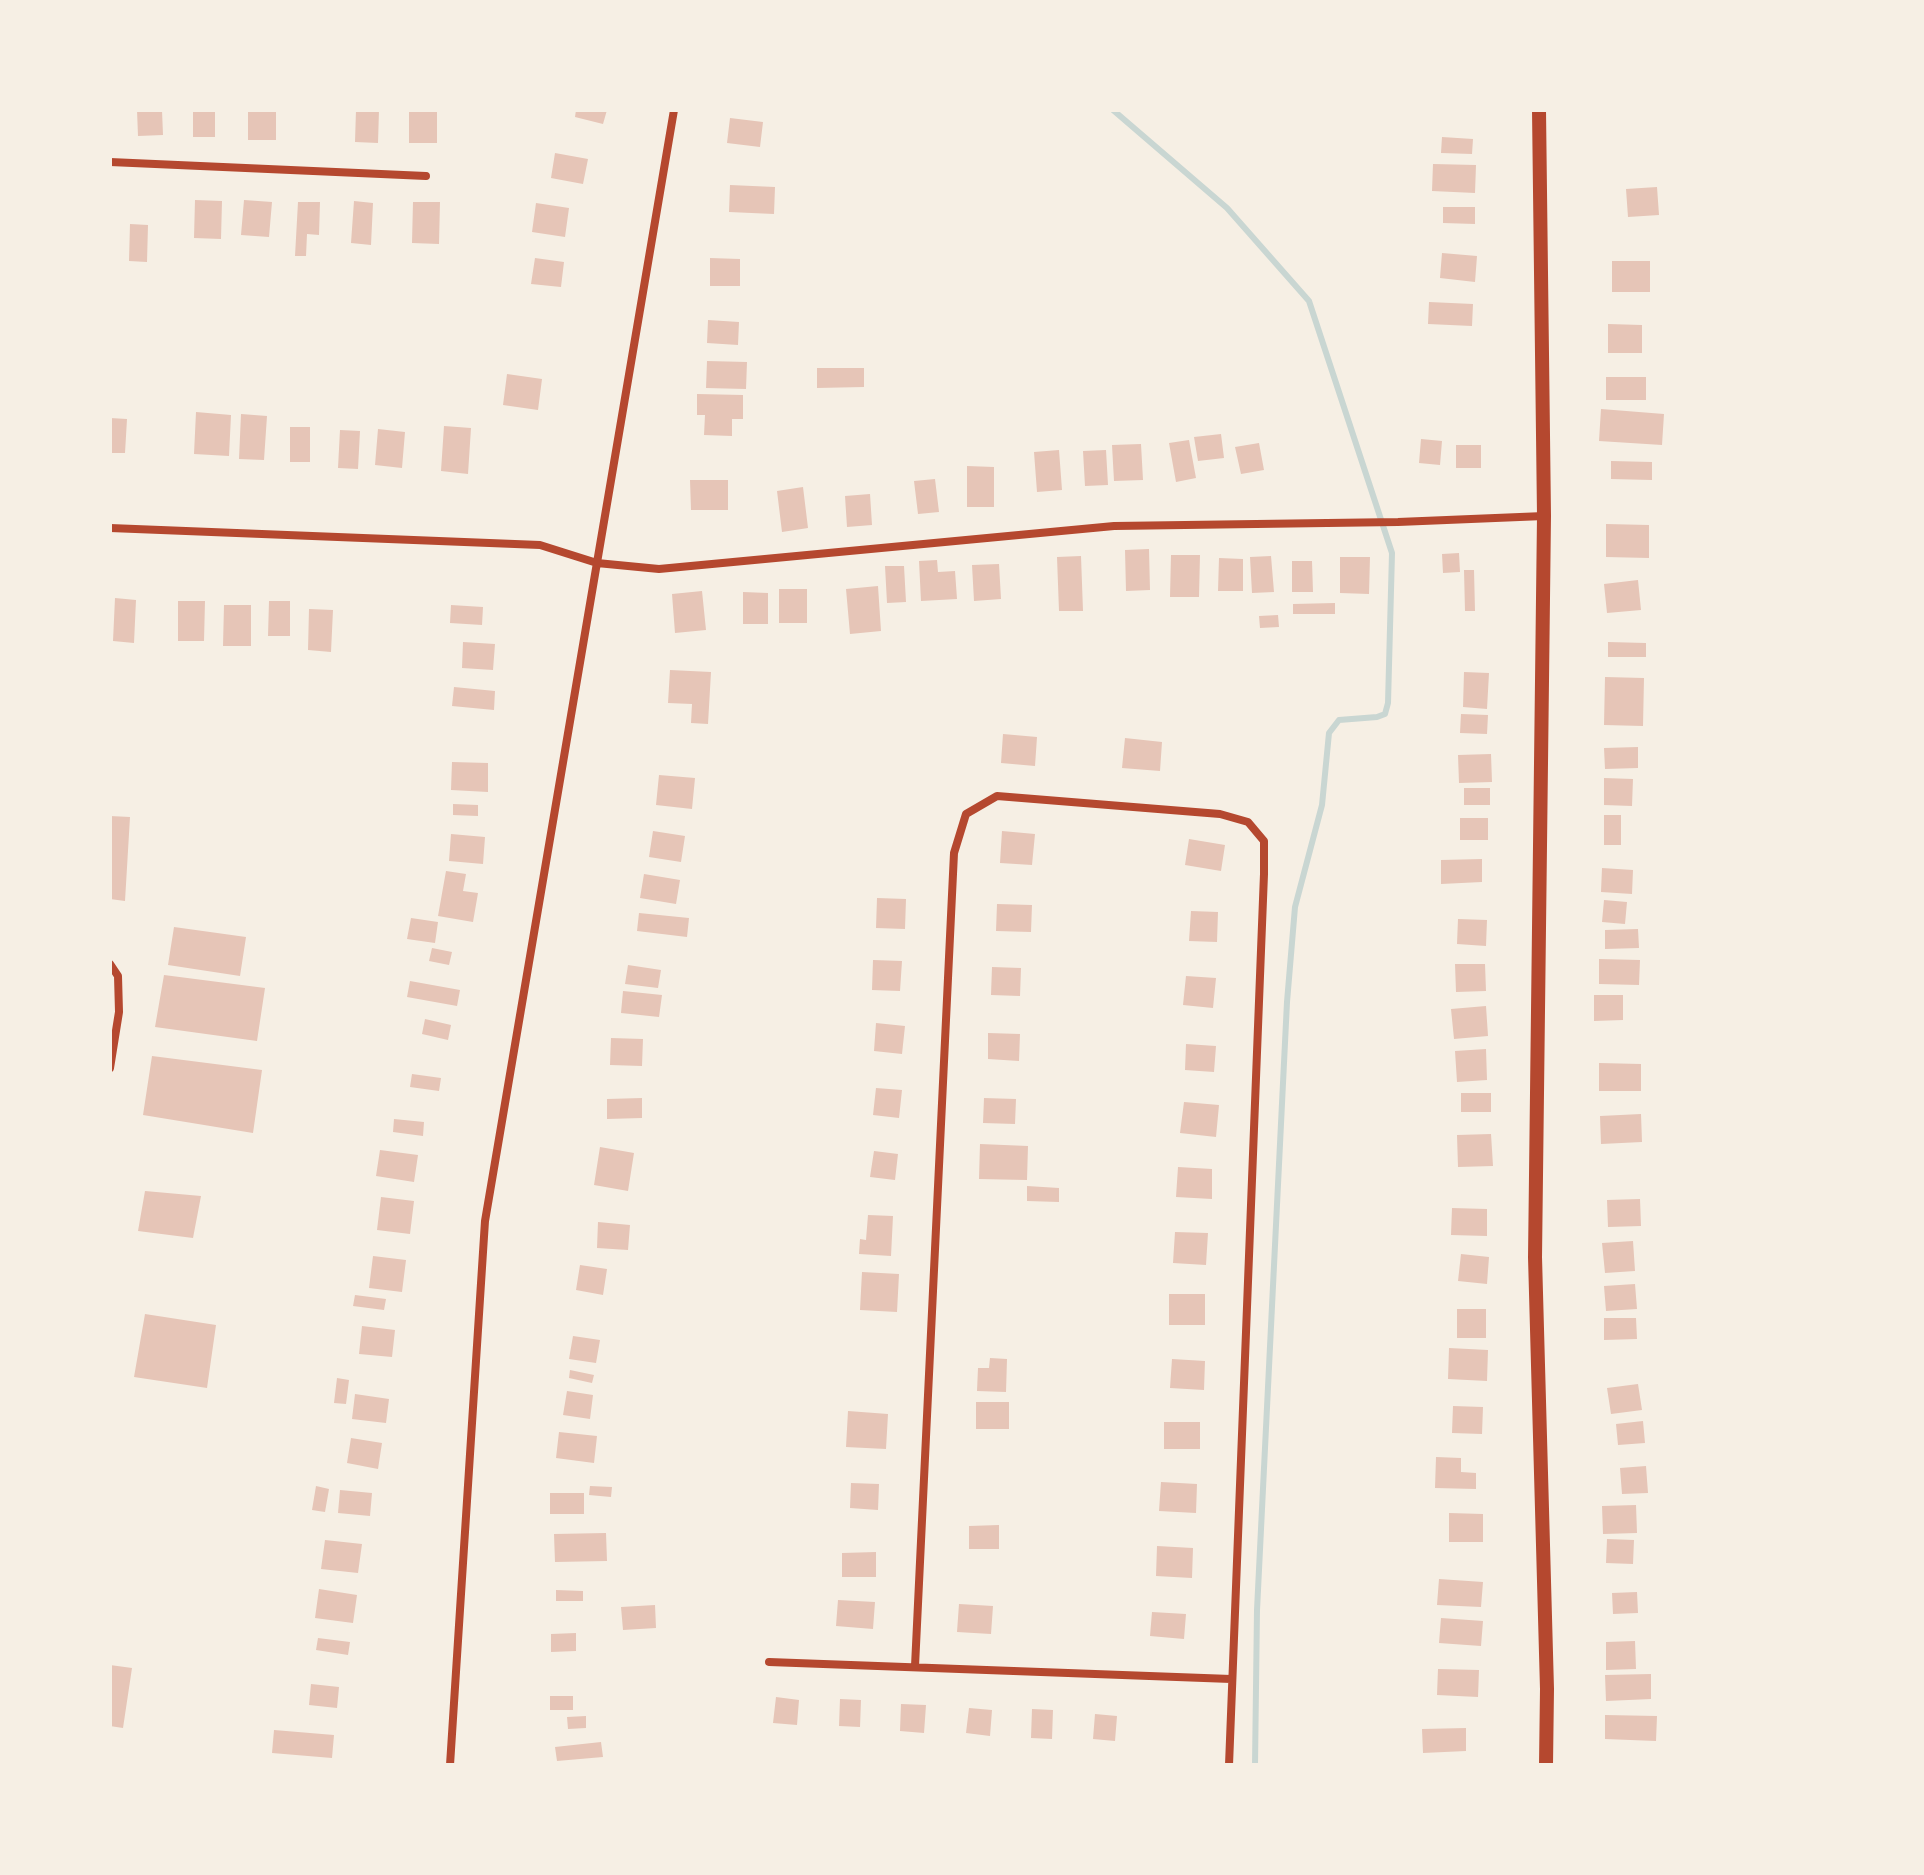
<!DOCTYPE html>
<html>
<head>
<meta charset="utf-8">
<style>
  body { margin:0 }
  #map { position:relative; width:1924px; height:1875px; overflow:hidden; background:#f6efe4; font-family:Manrope,sans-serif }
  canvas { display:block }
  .frame { position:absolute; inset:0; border:112px solid #f6efe4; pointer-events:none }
</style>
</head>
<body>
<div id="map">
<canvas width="1924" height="1875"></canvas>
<div class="frame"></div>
</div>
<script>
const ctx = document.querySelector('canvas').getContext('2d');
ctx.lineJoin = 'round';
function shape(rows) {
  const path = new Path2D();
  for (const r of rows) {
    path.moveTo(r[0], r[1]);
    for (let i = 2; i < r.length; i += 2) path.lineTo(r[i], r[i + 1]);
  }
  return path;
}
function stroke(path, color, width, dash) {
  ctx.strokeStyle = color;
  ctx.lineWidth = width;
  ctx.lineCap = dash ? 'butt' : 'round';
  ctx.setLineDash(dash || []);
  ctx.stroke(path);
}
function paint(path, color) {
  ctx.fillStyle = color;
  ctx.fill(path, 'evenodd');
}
stroke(shape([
  [1113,110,1227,208,1309,301,1392,553,1388,703,1385,714,1377,717,1339,720,1329,733,1322,805,1295,907,1287,1002,1257,1610,1255,1765]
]), '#c9d6d2', 6);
paint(shape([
  [137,110,162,110,163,135,138,136],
  [193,110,215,110,215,137,193,137],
  [248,110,276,110,276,140,248,140],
  [356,110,379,110,378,143,355,142],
  [409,110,437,110,437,143,409,143],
  [576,110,607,110,603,124,575,117],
  [730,118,763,122,760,147,727,143],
  [1442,137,1473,139,1472,154,1441,153],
  [555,153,588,159,583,184,551,178],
  [1433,164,1476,165,1475,193,1432,191],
  [730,185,775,187,774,214,729,212],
  [1657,187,1659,215,1628,217,1626,189],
  [195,200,222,201,221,239,194,238],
  [244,200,272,202,269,237,241,235],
  [354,201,373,203,371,245,351,243],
  [298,202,320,202,319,235,307,234,306,256,295,256],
  [413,202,440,202,439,244,412,243],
  [536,203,569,208,565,237,532,232],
  [1443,207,1475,207,1475,224,1443,223],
  [130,224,148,225,147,262,129,261],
  [1442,253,1477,256,1475,282,1440,278],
  [535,258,564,262,561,287,531,284],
  [710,258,740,259,740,286,710,286],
  [1612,261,1650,261,1650,292,1612,292],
  [1429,302,1473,304,1472,326,1428,324],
  [708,320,739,322,738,345,707,343],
  [1608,324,1642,325,1642,353,1608,353],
  [707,361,747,362,746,389,706,388],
  [817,368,864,368,864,387,817,388],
  [507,374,542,379,538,410,503,405],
  [1606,377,1646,377,1646,400,1606,400],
  [697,394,743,395,743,419,732,419,732,436,704,435,705,415,697,415],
  [1601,409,1664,414,1662,445,1599,441],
  [196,412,231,415,229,456,194,454],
  [241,414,267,416,264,460,239,459],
  [110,418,127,419,125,453,110,453],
  [444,426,471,428,468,474,441,471],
  [290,427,310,427,310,462,290,462],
  [378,429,405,432,402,468,375,465],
  [340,430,360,431,358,469,338,468],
  [1221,434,1224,458,1198,461,1194,437],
  [1421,439,1442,441,1440,465,1419,463],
  [1189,440,1196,478,1176,482,1169,443],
  [1259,443,1264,470,1241,474,1235,447],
  [1141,444,1143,480,1114,481,1112,445],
  [1456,445,1481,445,1481,468,1456,468],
  [1059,450,1062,490,1037,492,1034,452],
  [1106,450,1108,485,1085,486,1083,451],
  [1611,461,1652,462,1652,480,1611,479],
  [967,466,994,467,994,507,967,507],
  [935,479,939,512,918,514,914,481],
  [690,480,728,480,728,510,691,510],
  [803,487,808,528,782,532,777,491],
  [870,494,872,525,847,527,845,496],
  [1606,524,1649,525,1649,558,1606,557],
  [1149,549,1150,590,1126,591,1125,550],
  [1459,553,1460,572,1443,573,1442,554],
  [1171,555,1200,555,1199,597,1170,597],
  [1081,556,1083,611,1059,611,1057,557],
  [1271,556,1274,592,1252,593,1250,557],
  [1340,557,1370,557,1369,594,1340,593],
  [1219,558,1243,559,1243,591,1218,591],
  [937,560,938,572,955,571,957,599,921,601,919,561],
  [1292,561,1312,561,1313,592,1292,592],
  [999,564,1001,599,974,601,972,565],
  [885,566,904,566,906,602,887,603],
  [1464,570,1474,570,1475,611,1465,611],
  [1638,580,1641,610,1607,613,1604,584],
  [878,586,881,631,850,634,846,589],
  [779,589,807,589,807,623,779,623],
  [702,591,706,630,675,633,672,594],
  [743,592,768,593,768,624,743,624],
  [115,598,136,600,134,643,113,641],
  [178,601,205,601,204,641,178,641],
  [269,601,290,601,290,636,268,636],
  [1335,603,1335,614,1293,614,1293,604],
  [224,605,251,605,251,646,223,646],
  [451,605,483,607,482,625,450,623],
  [309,609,333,610,331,652,308,650],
  [1278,615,1279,627,1260,628,1259,616],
  [463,642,495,644,493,670,462,668],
  [1608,642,1646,643,1646,657,1608,657],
  [670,670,711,672,708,724,691,723,692,704,668,703],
  [1464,672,1489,673,1487,709,1463,707],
  [1605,677,1644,678,1643,726,1604,725],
  [454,687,495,691,494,710,452,706],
  [1461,714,1488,715,1487,734,1460,733],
  [1003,734,1037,737,1035,766,1001,763],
  [1125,738,1162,742,1160,771,1122,768],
  [1638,747,1638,768,1605,769,1604,748],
  [1491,754,1492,782,1459,783,1458,755],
  [452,762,488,763,488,792,451,790],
  [659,775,695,778,692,809,656,805],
  [1604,778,1633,779,1632,806,1604,805],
  [1464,788,1490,788,1490,805,1464,805],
  [453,804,478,805,478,816,453,815],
  [1604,815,1621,815,1621,845,1604,845],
  [110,816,130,817,125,901,110,899],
  [1460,818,1488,818,1488,840,1460,840],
  [653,831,685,836,681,862,649,857],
  [1002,831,1035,834,1032,865,1000,863],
  [451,834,485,837,483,864,449,861],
  [1189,839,1225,845,1221,871,1185,865],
  [1482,859,1482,882,1441,884,1441,860],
  [1602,868,1633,870,1632,894,1601,892],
  [446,871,466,874,463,891,478,893,473,922,438,916],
  [644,874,680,880,676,904,640,898],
  [877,898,906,899,905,929,876,928],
  [1604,900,1627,902,1625,924,1602,922],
  [997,904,1032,905,1031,932,996,931],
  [1191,911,1218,912,1217,942,1189,941],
  [639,913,689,918,687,937,637,931],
  [411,918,438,922,435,943,407,939],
  [1458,919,1487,920,1486,946,1457,944],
  [174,927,246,937,240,976,168,965],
  [1638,929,1639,948,1605,949,1605,930],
  [432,948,452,952,449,965,429,961],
  [1599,959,1640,960,1639,985,1599,984],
  [873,960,902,961,900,991,872,990],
  [1455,964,1485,964,1486,991,1456,992],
  [628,965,661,970,658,988,625,984],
  [992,967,1021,968,1020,996,991,995],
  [164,975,265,988,257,1041,155,1027],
  [1186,976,1216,978,1213,1008,1183,1005],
  [410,981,460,990,457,1006,407,997],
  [623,991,662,995,659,1017,621,1013],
  [1594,995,1623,995,1623,1020,1594,1021],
  [1486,1006,1488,1036,1454,1039,1451,1009],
  [425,1019,451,1025,448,1040,422,1034],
  [876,1023,905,1026,902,1054,874,1051],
  [988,1033,1020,1034,1019,1061,988,1059],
  [611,1038,643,1039,642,1066,610,1065],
  [1186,1044,1216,1046,1214,1072,1185,1070],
  [1486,1049,1487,1080,1457,1082,1455,1051],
  [152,1056,262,1070,253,1133,143,1115],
  [1599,1063,1641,1064,1641,1091,1599,1091],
  [412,1074,441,1078,439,1091,410,1087],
  [876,1088,902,1090,899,1118,873,1115],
  [1461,1093,1491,1093,1491,1112,1461,1112],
  [642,1098,642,1118,607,1119,607,1099],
  [984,1098,1016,1099,1015,1124,983,1123],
  [1184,1102,1219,1105,1216,1137,1180,1133],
  [1641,1114,1642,1142,1601,1144,1600,1116],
  [394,1119,424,1122,423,1136,393,1132],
  [1491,1134,1493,1166,1458,1167,1457,1135],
  [980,1144,1028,1146,1027,1180,979,1179],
  [600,1147,634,1153,628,1191,594,1185],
  [380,1150,418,1155,414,1182,376,1176],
  [874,1151,898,1154,895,1180,870,1177],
  [1178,1167,1212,1169,1212,1199,1176,1197],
  [1027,1186,1059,1188,1059,1202,1027,1201],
  [145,1191,201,1196,193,1238,138,1231],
  [381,1197,414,1201,410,1234,377,1230],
  [1640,1199,1641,1226,1608,1227,1607,1200],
  [1452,1208,1487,1209,1487,1236,1451,1235],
  [868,1215,893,1216,891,1256,859,1254,860,1239,866,1240],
  [598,1222,630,1225,628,1250,597,1248],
  [1175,1232,1208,1233,1206,1265,1173,1263],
  [1633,1241,1635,1271,1605,1273,1602,1243],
  [1461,1254,1489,1257,1487,1284,1458,1281],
  [373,1256,406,1260,402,1292,369,1288],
  [580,1265,607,1269,603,1295,576,1290],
  [862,1272,899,1274,897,1312,860,1310],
  [1635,1284,1637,1309,1606,1311,1604,1286],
  [1169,1294,1205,1294,1205,1325,1169,1325],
  [355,1295,386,1299,384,1310,353,1306],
  [1457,1309,1486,1309,1486,1338,1457,1338],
  [145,1314,216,1325,207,1388,134,1377],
  [1604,1318,1636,1318,1637,1339,1604,1340],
  [362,1326,395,1330,392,1357,359,1354],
  [573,1336,600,1340,596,1363,569,1359],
  [1449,1348,1488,1350,1487,1381,1448,1379],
  [990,1358,1007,1359,1006,1392,977,1391,978,1368,989,1368],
  [1172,1359,1205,1361,1204,1390,1170,1388],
  [570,1370,594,1375,592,1383,569,1378],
  [337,1378,349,1380,346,1404,334,1403],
  [1638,1384,1642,1410,1611,1414,1607,1388],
  [567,1391,593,1395,590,1419,563,1415],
  [355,1394,389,1399,386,1423,352,1419],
  [976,1402,1009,1402,1009,1429,976,1429],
  [1453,1406,1483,1407,1482,1434,1452,1433],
  [848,1411,888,1414,886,1449,846,1447],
  [1643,1421,1645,1443,1618,1445,1616,1424],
  [1164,1422,1200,1422,1200,1449,1164,1449],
  [559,1432,597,1436,594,1463,556,1458],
  [351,1438,382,1443,378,1469,347,1463],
  [1436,1457,1461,1458,1461,1472,1476,1473,1476,1489,1435,1488],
  [1646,1466,1648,1493,1622,1494,1620,1468],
  [1161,1482,1197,1484,1196,1513,1159,1511],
  [851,1483,879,1484,878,1510,850,1508],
  [316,1486,329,1489,325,1512,312,1510],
  [590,1486,612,1487,611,1497,589,1495],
  [340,1490,372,1493,370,1516,338,1513],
  [550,1493,584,1493,584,1514,550,1514],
  [1636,1505,1637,1533,1603,1534,1602,1506],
  [1449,1513,1483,1514,1483,1542,1449,1542],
  [999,1525,999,1549,969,1549,969,1526],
  [606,1533,607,1561,555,1562,554,1534],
  [1607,1539,1634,1540,1633,1564,1606,1563],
  [325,1540,362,1544,358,1573,321,1569],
  [1157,1546,1193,1548,1192,1578,1156,1576],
  [876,1552,876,1577,842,1577,842,1553],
  [1439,1579,1483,1582,1481,1607,1437,1605],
  [319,1589,357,1595,353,1623,315,1618],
  [556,1590,583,1591,583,1601,556,1601],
  [1637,1592,1638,1613,1613,1614,1612,1593],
  [838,1600,875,1602,873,1629,836,1626],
  [959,1604,993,1606,991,1634,957,1632],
  [655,1605,656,1628,623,1630,621,1607],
  [1152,1612,1186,1614,1184,1639,1150,1636],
  [1441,1618,1483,1621,1481,1646,1439,1643],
  [576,1633,576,1651,551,1652,551,1634],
  [318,1638,350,1642,348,1655,316,1650],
  [1635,1641,1636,1669,1606,1670,1606,1642],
  [110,1665,132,1668,123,1728,110,1726],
  [1438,1669,1479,1670,1478,1697,1437,1695],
  [1651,1674,1651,1699,1606,1701,1605,1675],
  [311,1684,339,1687,337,1708,309,1705],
  [550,1696,573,1696,573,1710,550,1710],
  [776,1697,799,1700,797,1725,773,1723],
  [840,1699,861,1700,860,1727,839,1726],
  [901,1704,926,1705,924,1733,900,1731],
  [969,1708,992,1710,990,1736,966,1733],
  [1032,1709,1053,1710,1052,1739,1031,1738],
  [1095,1714,1117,1716,1115,1741,1093,1739],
  [1605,1715,1657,1716,1656,1741,1605,1739],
  [586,1716,586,1728,568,1729,567,1717],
  [1466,1728,1466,1751,1423,1753,1422,1729],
  [274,1730,334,1735,332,1758,272,1753],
  [601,1742,603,1757,557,1761,555,1747]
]), '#e6c5b7');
stroke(shape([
  [110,162,426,176],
  [110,528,540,545,597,563,659,569,1114,526,1398,522,1544,516],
  [110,964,118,976,119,1012,110,1068],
  [769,1662,1231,1679],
  [915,1666,954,853,966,814,997,796,1220,814,1248,822,1264,841,1264,874,1229,1765],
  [450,1765,485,1221,674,110]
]), '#b5482f', 8);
stroke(shape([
  [1539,110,1544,516,1535,1257,1547,1689,1546,1765]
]), '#b5482f', 14);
</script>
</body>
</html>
